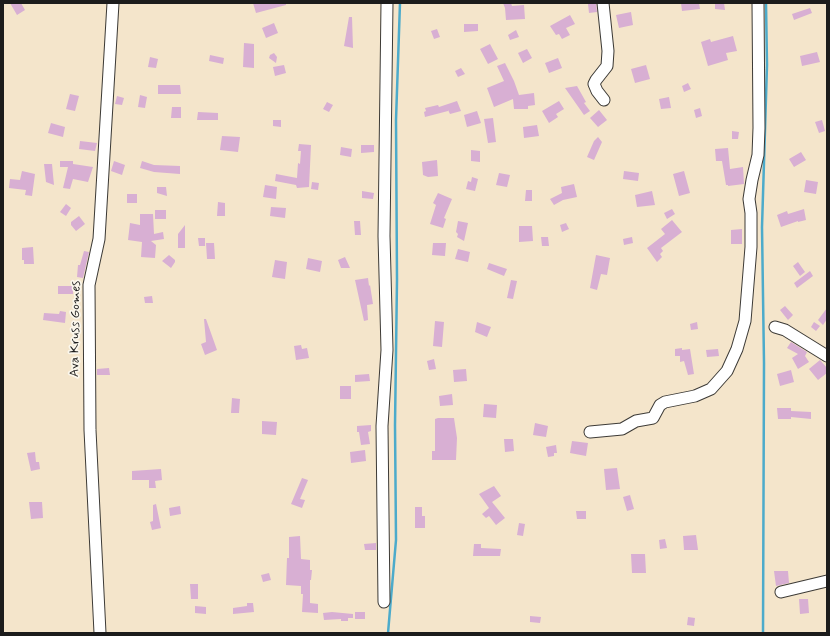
<!DOCTYPE html>
<html>
<head>
<meta charset="utf-8">
<style>
  body { margin:0 }
  #map { position:relative; width:830px; height:636px; overflow:hidden; background:#f4e5cb; font-family:Mynerve,sans-serif }
  canvas { display:block }
  .frame { position:absolute; inset:0; border:4px solid #1c1c1c; pointer-events:none }
</style>
</head>
<body>
<div id="map">
<canvas width="830" height="636"></canvas>
<div class="frame"></div>
</div>
<script>
const ctx = document.querySelector('canvas').getContext('2d');
ctx.lineJoin = 'round';
function shape(rows) {
  const path = new Path2D();
  for (const r of rows) {
    path.moveTo(r[0], r[1]);
    for (let i = 2; i < r.length; i += 2) path.lineTo(r[i], r[i + 1]);
  }
  return path;
}
function stroke(path, color, width, dash) {
  ctx.strokeStyle = color;
  ctx.lineWidth = width;
  ctx.lineCap = dash ? 'butt' : 'round';
  ctx.setLineDash(dash || []);
  ctx.stroke(path);
}
function paint(path, color) {
  ctx.fillStyle = color;
  ctx.fill(path, 'evenodd');
}
function write(font, color, halo, rows, align = 'center') {
  ctx.font = font + ' Mynerve,sans-serif';
  ctx.lineWidth = 3.5;
  ctx.setLineDash([]);
  ctx.textBaseline = 'middle';
  ctx.strokeStyle = halo;
  ctx.fillStyle = color;
  for (const [text, x, y, turn = 0] of rows) {
    ctx.save();
    ctx.translate(x, y);
    ctx.rotate((+turn || 0) * Math.PI / 180);
    ctx.textAlign = isNaN(turn) ? turn : align;
    if (halo) ctx.strokeText(text, 0, 0);
    ctx.fillText(text, 0, 0);
    ctx.restore();
  }
}
stroke(shape([
  [388,633,396,540,395,425,397,280,396,120,400,3],
  [763,633,764,363,762,227,767,65,766,3]
]), '#4cabcb', 2.5);
paint(shape([
  [10,3,21,3,25,10,17,15],
  [253,3,286,3,286,5,256,13],
  [503,3,511,3,512,6,524,5,525,19,506,20,505,8],
  [596,3,597,12,589,13,588,4],
  [681,3,699,3,700,9,682,11],
  [715,3,724,3,725,10,715,9],
  [810,8,812,13,794,20,792,14],
  [631,12,633,25,619,28,616,15],
  [570,15,575,24,566,28,570,35,562,39,559,34,556,35,550,26],
  [349,17,352,17,353,48,344,46],
  [274,23,278,33,266,38,262,28],
  [464,24,478,24,478,31,464,32],
  [437,29,440,37,434,39,431,31],
  [516,30,519,37,510,40,508,35],
  [733,36,737,51,726,53,728,60,708,66,701,42,710,39,711,42],
  [244,43,254,44,254,68,243,67],
  [490,44,498,59,488,64,480,49],
  [527,49,532,58,523,63,518,53],
  [817,52,820,62,802,66,800,56],
  [274,53,277,57,276,63,269,58,270,55],
  [210,55,224,58,223,64,209,61],
  [150,57,158,59,156,68,148,67],
  [558,58,562,68,549,73,545,63],
  [505,63,514,81,519,95,534,93,535,105,528,106,528,109,514,109,513,99,494,107,487,88,504,81,497,66],
  [284,65,286,73,275,76,273,67],
  [646,65,650,79,635,83,631,69],
  [461,68,465,74,458,77,455,71],
  [688,83,691,89,684,92,682,86],
  [158,85,180,85,181,94,158,94],
  [577,86,586,102,584,103,590,111,584,115,565,88],
  [70,94,79,96,75,111,66,109],
  [140,95,147,97,145,108,138,107],
  [117,96,124,98,122,105,115,104],
  [669,97,671,108,661,109,659,99],
  [457,101,461,111,450,114,448,110,448,111,425,117,424,112,426,111,425,108,438,105,439,107],
  [559,101,564,109,556,114,558,117,549,123,542,111],
  [327,102,333,105,329,112,323,109],
  [172,107,181,107,181,118,171,118],
  [700,108,702,116,696,118,694,110],
  [599,110,607,120,598,127,590,118],
  [477,111,481,123,467,127,464,115],
  [198,112,218,113,218,120,197,120],
  [493,118,496,142,488,143,484,119],
  [273,120,281,120,281,127,273,126],
  [822,120,825,131,819,133,815,122],
  [51,123,65,127,63,137,48,133],
  [537,125,539,136,524,138,523,127],
  [732,131,739,132,738,139,732,139],
  [222,136,240,137,238,152,220,150],
  [598,137,602,142,594,160,587,157,594,141],
  [80,141,97,143,95,151,79,149],
  [299,144,311,145,309,187,297,188,296,185,275,181,276,174,297,178,298,163,300,164,301,151,298,151],
  [361,145,374,145,374,152,361,153],
  [341,147,352,149,351,157,340,155],
  [728,148,730,169,743,167,744,184,728,186,728,185,726,185,722,161,716,161,715,149],
  [471,150,480,151,480,162,471,161],
  [801,152,806,160,794,167,789,159],
  [437,160,438,176,428,177,423,175,422,162],
  [60,161,73,161,73,164,93,167,88,182,73,179,70,189,63,188,68,167,60,167],
  [114,161,125,165,122,175,111,171],
  [142,161,154,165,180,166,180,174,154,172,140,168],
  [44,164,52,164,54,185,46,182],
  [22,171,35,174,32,196,25,195,26,190,9,188,10,179,20,180],
  [624,171,639,173,638,181,623,179],
  [684,171,690,193,679,196,673,174],
  [499,173,510,175,507,187,496,185],
  [472,177,478,179,475,191,466,189,468,181,471,182],
  [806,180,818,182,816,194,804,192],
  [312,182,319,183,318,190,311,189],
  [574,184,577,197,563,200,554,205,550,199,562,193,561,187],
  [265,185,277,187,276,199,263,197],
  [157,187,166,187,167,196,157,193],
  [526,190,532,190,532,201,525,201],
  [362,191,374,193,373,199,362,198],
  [652,191,655,205,637,207,635,195],
  [438,193,452,199,444,218,446,219,443,228,430,224,436,205,433,203],
  [127,194,137,194,137,203,127,203],
  [218,202,225,203,225,216,217,216],
  [66,204,71,208,66,216,60,212],
  [271,207,286,208,285,218,270,216],
  [672,209,675,214,667,219,664,213],
  [804,209,806,220,798,222,798,221,781,227,777,215,787,211,788,214],
  [155,210,166,210,166,219,155,219],
  [140,214,153,214,154,234,163,232,164,239,151,241,156,245,155,258,141,257,142,242,128,240,130,223,140,225],
  [79,216,85,224,76,231,71,225,71,222],
  [672,220,682,232,661,248,663,251,660,254,662,257,657,262,647,248,665,234,661,229],
  [354,221,360,221,361,235,355,235],
  [458,221,468,223,464,241,457,237,458,234,456,232],
  [566,223,569,229,562,232,560,225],
  [185,225,185,248,178,248,178,234],
  [519,226,532,226,533,241,519,242],
  [742,229,742,244,731,244,731,230],
  [541,237,548,237,549,246,542,246],
  [632,237,633,243,624,245,623,239],
  [198,238,205,238,205,246,199,246],
  [206,243,214,243,215,259,207,259],
  [433,243,446,243,445,256,432,255],
  [33,247,34,264,24,264,24,260,22,260,22,248],
  [458,249,470,252,468,262,455,259],
  [84,251,89,252,83,278,77,277,78,265,80,265],
  [169,255,175,260,175,262,171,268,162,261],
  [596,255,610,258,607,275,601,274,597,290,590,288],
  [345,257,350,268,341,268,338,260],
  [308,258,322,261,320,272,306,269],
  [275,260,287,262,285,279,272,277],
  [798,262,805,272,800,276,793,266],
  [489,263,507,269,504,276,487,269],
  [810,271,813,276,797,288,794,283],
  [368,278,369,286,370,285,373,304,367,305,368,320,364,321,355,280],
  [511,280,517,281,513,299,507,298],
  [58,286,73,286,73,294,58,294],
  [152,296,153,303,145,303,144,297],
  [785,306,793,315,788,320,780,310],
  [827,308,827,319,823,325,818,320],
  [60,311,66,312,65,323,43,320,44,313,59,314],
  [204,319,206,319,217,350,205,355,201,344,206,342],
  [435,321,444,322,442,347,433,346],
  [477,322,491,327,487,337,475,332],
  [697,322,698,329,691,330,690,324],
  [814,322,820,326,816,331,811,327],
  [791,342,807,352,805,356,809,362,798,369,792,358,798,354,787,348],
  [301,345,302,349,307,348,309,358,296,360,294,346],
  [682,348,682,350,690,349,694,374,688,375,684,361,680,362,680,356,675,356,675,349],
  [718,349,719,356,707,357,706,350],
  [434,359,436,369,429,370,427,361],
  [820,360,827,368,827,373,818,380,809,369],
  [109,368,110,375,97,375,97,369],
  [466,369,467,381,454,382,453,370],
  [791,370,794,382,780,386,777,374],
  [369,374,370,381,355,382,355,375],
  [340,386,351,386,351,399,340,399],
  [452,394,453,405,440,406,439,396],
  [232,398,240,399,239,413,231,413],
  [484,404,497,405,496,418,483,417],
  [777,408,791,408,791,411,811,412,811,419,791,417,791,419,778,419],
  [438,418,454,418,457,438,456,460,432,460,432,451,435,451,435,419],
  [262,421,277,422,276,435,262,434],
  [535,423,548,426,546,437,533,435],
  [371,425,371,431,368,432,370,444,361,445,359,432,357,432,357,426],
  [504,439,513,439,514,451,505,452],
  [572,441,588,443,586,456,570,453],
  [556,445,557,453,554,453,554,456,548,457,546,447],
  [365,450,366,461,351,463,350,452],
  [35,452,36,462,39,462,40,469,31,471,27,453],
  [617,468,620,489,606,490,604,469],
  [161,469,162,480,155,481,156,488,149,488,149,480,132,480,132,471],
  [302,478,308,480,300,499,305,500,302,508,291,504],
  [494,486,501,496,492,502,505,518,496,525,489,516,486,518,482,514,489,508,479,494],
  [630,495,634,509,627,511,623,497],
  [29,502,42,502,43,518,31,519],
  [156,504,161,528,152,530,150,522,153,521,153,505],
  [180,506,181,514,170,516,169,508],
  [415,507,422,507,422,516,425,516,425,528,415,528],
  [576,511,586,511,586,519,577,519],
  [519,523,525,524,523,536,517,535],
  [696,535,698,550,684,550,683,536],
  [300,536,301,559,310,560,310,570,312,570,311,580,310,580,310,603,318,604,318,613,302,612,303,594,301,594,301,586,286,585,287,558,289,558,289,537],
  [665,539,667,548,660,549,659,540],
  [376,543,376,550,365,550,364,544],
  [474,544,481,544,481,548,501,549,500,556,473,556],
  [631,554,645,554,646,573,632,573],
  [774,571,788,571,789,583,776,586],
  [269,573,271,580,263,582,261,575],
  [190,584,198,584,198,599,191,599],
  [799,599,808,599,809,613,800,614],
  [247,603,253,603,254,612,233,614,233,608,247,606],
  [195,606,206,607,206,614,195,613],
  [332,612,353,614,353,618,348,618,348,621,341,621,341,619,324,620,323,613],
  [355,612,365,612,365,619,355,619],
  [530,616,541,617,540,623,530,622],
  [688,617,695,618,694,626,687,625]
]), '#d8afd3');
const minor = shape([
  [603,3,608,51,607,66,596,80,594,84,597,91,604,100],
  [775,327,785,330,827,356],
  [590,432,622,429,636,421,653,418,660,405,665,402,695,396,711,389,727,371,737,349,745,321,751,247,751,213,749,199,752,180,758,155,759,128,758,3],
  [781,592,827,581],
  [384,602,382,426,387,350,384,236,387,3],
  [100,633,90,430,89,285,99,239,113,3]
]);
stroke(minor, '#3c3a36', 13);
stroke(minor, '#fff', 11);
write('13px', '#1c1c1c', '#fbf7ec', [
  ["Ava Kruss Gomes",76,329,-89]
]);
</script>
</body>
</html>
